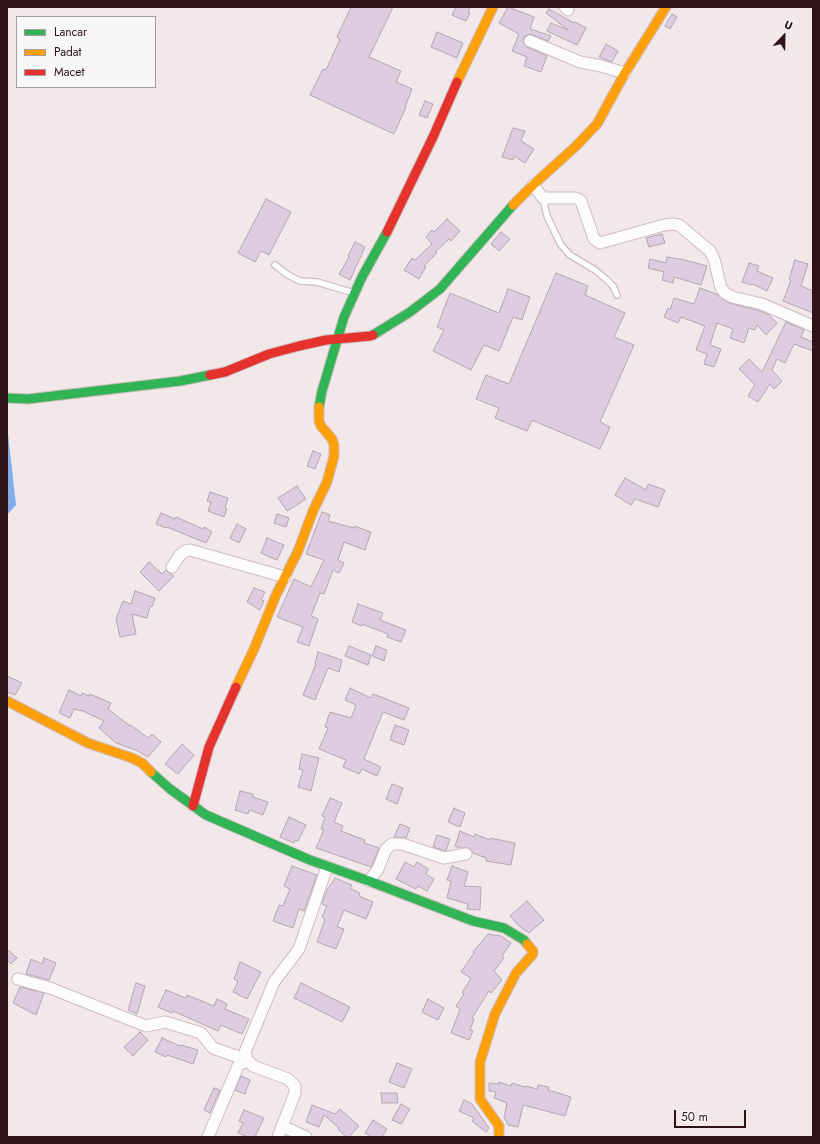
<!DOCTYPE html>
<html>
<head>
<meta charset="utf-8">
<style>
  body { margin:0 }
  #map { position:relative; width:820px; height:1144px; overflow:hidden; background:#f2e8ea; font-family:Jost,sans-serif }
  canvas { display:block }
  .frame { position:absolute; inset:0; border:8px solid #2f1417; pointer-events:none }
  .legend { position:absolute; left:16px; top:16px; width:140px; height:72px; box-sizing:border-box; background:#f7f7f7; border:1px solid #a79c9d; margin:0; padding:5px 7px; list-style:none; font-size:12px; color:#2f1417 }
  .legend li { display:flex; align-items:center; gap:8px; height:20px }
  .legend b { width:20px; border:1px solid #a79c9d }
  .north { position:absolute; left:764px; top:16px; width:40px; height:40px; -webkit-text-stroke:3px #f7f7f7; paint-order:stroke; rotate:22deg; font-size:11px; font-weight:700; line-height:16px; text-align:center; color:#2f1417 }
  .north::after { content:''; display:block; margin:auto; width:14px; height:18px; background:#2f1417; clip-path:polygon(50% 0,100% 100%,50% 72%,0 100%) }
  .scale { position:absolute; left:674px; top:1110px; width:72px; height:18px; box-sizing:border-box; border:2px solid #2f1417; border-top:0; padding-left:5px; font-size:12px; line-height:14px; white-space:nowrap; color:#2f1417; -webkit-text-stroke:3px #f7f7f7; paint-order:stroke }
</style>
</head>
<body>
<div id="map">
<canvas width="820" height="1144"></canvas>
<div class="frame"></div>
<ul class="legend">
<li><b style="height:5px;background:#30b455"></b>Lancar</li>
<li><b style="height:5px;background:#ff9f0a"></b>Padat</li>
<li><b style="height:5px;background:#e5322d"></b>Macet</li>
</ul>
<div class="north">U</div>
<div class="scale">50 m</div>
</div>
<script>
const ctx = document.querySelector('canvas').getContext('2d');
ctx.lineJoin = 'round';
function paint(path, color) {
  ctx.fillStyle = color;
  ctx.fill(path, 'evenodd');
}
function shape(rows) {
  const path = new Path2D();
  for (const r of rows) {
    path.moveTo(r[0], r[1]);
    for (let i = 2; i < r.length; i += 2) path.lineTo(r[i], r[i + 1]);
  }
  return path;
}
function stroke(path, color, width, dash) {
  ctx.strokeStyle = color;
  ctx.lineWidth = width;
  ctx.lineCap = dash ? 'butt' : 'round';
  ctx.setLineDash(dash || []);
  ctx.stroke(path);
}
paint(shape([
  [7,425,16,505,7,515]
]), '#81ade9');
const building = shape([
  [351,7,393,7,369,57,401,71,396,82,412,89,405,107,406,107,394,134,310,95,323,69,326,70,340,39,337,37,351,7],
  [456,7,471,7,468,12,470,13,466,21,452,15,456,7],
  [508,7,534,17,530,29,551,36,548,41,530,34,525,36,523,39,523,42,527,47,547,56,541,72,524,66,527,57,512,51,519,34,499,23,508,7],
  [549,9,574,23,575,22,586,28,577,45,547,31,551,23,568,30,546,13,549,9],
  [672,14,677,17,670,29,665,26,672,14],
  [437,32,463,43,457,58,431,47,437,32],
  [606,44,618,51,612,62,599,57,606,44],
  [425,101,433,104,427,118,419,115,425,101],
  [513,128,525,131,521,141,534,149,525,163,514,156,513,160,502,157,513,128],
  [266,199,291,212,269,255,261,251,255,262,238,253,266,199],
  [447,219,460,231,451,241,449,239,435,252,437,253,424,266,426,267,419,279,404,270,412,258,415,260,432,244,426,237,432,230,434,232,447,219],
  [501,232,510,239,499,251,491,244,501,232],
  [662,234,665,243,649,247,646,238,662,234],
  [355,242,365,247,350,280,339,274,349,257,348,256,355,242],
  [667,257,685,260,707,266,701,285,674,277,673,283,662,280,664,272,648,268,650,259,666,263,667,257],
  [795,260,808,264,801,286,813,291,813,313,783,301,791,280,789,279,795,260],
  [749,263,759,266,757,271,773,278,767,291,753,284,752,285,742,282,749,263],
  [556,273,588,286,585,295,625,313,614,337,634,345,600,422,610,427,600,449,532,420,527,431,495,418,499,408,476,399,486,375,509,384,556,273],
  [700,288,716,294,729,303,757,310,769,315,777,323,766,335,757,325,755,330,749,328,744,343,730,338,733,329,717,323,710,345,721,349,714,367,704,364,707,354,696,350,705,326,681,317,678,323,664,317,668,308,670,310,674,298,694,304,700,288],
  [508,289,530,297,522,320,513,317,499,351,484,345,471,370,433,351,444,330,437,327,450,293,499,313,508,289],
  [786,322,804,330,801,337,813,342,813,351,794,344,785,363,777,359,772,370,782,381,774,389,770,384,758,402,748,396,755,385,739,369,749,359,762,372,786,322],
  [313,451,321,454,315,469,307,466,313,451],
  [625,478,646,490,648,484,665,490,658,507,635,499,631,505,615,495,625,478],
  [297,486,306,499,287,511,278,498,297,486],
  [210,492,228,498,225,508,227,509,224,517,208,511,211,502,207,501,210,492],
  [322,512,330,515,328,521,354,528,354,526,371,532,365,550,344,542,338,560,344,563,339,573,333,570,324,594,320,593,311,616,318,619,309,646,297,642,303,627,277,617,294,579,311,587,324,560,306,554,322,512],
  [161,513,175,519,176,517,203,529,204,527,212,532,206,543,167,527,166,528,156,524,161,513],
  [277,514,289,518,286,527,274,523,277,514],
  [237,524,246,529,239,543,230,538,237,524],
  [267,538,284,545,277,560,261,553,267,538],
  [149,562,162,574,166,570,174,576,159,591,140,572,149,562],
  [254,588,265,592,261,600,264,601,260,610,247,602,254,588],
  [135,591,155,598,152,607,150,606,147,618,132,614,136,634,120,637,116,619,123,601,131,604,135,591],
  [358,604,383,613,380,620,406,630,401,642,387,637,388,634,362,624,362,626,352,622,358,604],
  [349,646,371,655,368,665,345,656,349,646],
  [376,646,387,650,384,661,372,656,376,646],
  [318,652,342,660,339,672,328,668,315,700,303,695,316,664,315,664,318,652],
  [7,676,22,683,15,695,7,692,7,676],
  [350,688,371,698,373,694,409,708,404,720,383,712,364,759,381,767,377,776,362,769,359,774,343,767,346,760,319,749,328,728,325,727,330,712,351,718,356,705,345,700,350,688],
  [69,690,81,696,82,693,89,696,90,694,111,703,108,709,130,726,131,725,148,738,152,734,161,742,148,757,136,750,116,743,99,728,104,721,81,710,81,711,74,709,70,718,59,713,69,690],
  [395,725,409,730,404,745,390,740,395,725],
  [182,744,194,755,178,774,165,764,182,744],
  [302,754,319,758,311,791,298,787,303,770,299,769,302,754],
  [392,784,403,788,397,804,386,799,392,784],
  [240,791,253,794,253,797,268,802,263,815,249,810,248,814,235,810,240,791],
  [330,798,342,803,334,822,343,826,341,831,365,840,364,843,379,848,371,867,316,848,324,829,321,829,325,817,322,816,330,798],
  [454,808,465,813,460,827,448,822,454,808],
  [289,817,306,825,298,841,295,840,294,843,280,837,289,817],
  [400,824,410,828,406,838,394,837,400,824],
  [460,831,474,837,475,834,490,840,490,838,515,843,511,865,486,861,486,858,473,853,469,848,460,848,455,846,460,831],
  [437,835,450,839,446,851,433,847,437,835],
  [405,862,414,867,417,862,428,869,426,874,434,879,427,891,418,886,416,889,396,879,405,862],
  [292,866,317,875,304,911,299,909,293,928,273,921,279,905,283,906,290,889,284,886,292,866],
  [452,866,468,872,464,886,481,887,480,910,467,909,468,904,447,898,451,881,447,880,452,866],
  [335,878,352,885,350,888,360,893,359,896,373,902,366,919,344,910,337,927,344,929,336,949,317,942,325,919,322,917,327,906,322,904,327,890,335,878],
  [527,901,544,920,529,933,520,927,510,916,527,901],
  [488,934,501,936,511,943,502,956,504,958,494,971,502,980,491,993,489,991,472,1018,474,1019,470,1030,473,1031,469,1040,451,1033,460,1009,456,1006,464,994,462,993,471,978,461,972,474,953,473,952,488,934],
  [7,949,17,958,11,964,7,960,7,949],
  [44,958,56,963,49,980,26,974,31,959,42,964,44,958],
  [240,962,261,972,247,999,233,992,238,981,234,979,240,962],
  [136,983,145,986,137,1014,128,1010,136,983],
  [301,983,350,1007,342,1022,294,998,301,983],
  [20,987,44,993,36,1015,13,1003,20,987],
  [166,990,186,998,187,995,214,1006,217,999,227,1004,225,1009,249,1019,242,1034,221,1025,218,1031,173,1011,172,1013,158,1007,166,990],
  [428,999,444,1008,438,1020,422,1012,428,999],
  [140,1032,148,1040,133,1056,124,1047,140,1032],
  [162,1038,180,1046,181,1045,198,1050,193,1064,167,1055,166,1057,155,1052,162,1038],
  [397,1063,412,1069,404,1088,389,1082,397,1063],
  [241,1076,250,1080,245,1094,235,1090,241,1076],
  [499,1082,511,1086,512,1083,525,1087,526,1086,537,1089,538,1085,549,1087,548,1090,571,1097,565,1116,523,1105,518,1127,508,1125,504,1117,507,1103,494,1098,496,1092,489,1091,489,1083,499,1084,499,1082],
  [214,1088,220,1090,210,1113,204,1110,214,1088],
  [381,1093,397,1093,398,1103,382,1103,381,1093],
  [464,1100,472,1104,489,1128,486,1132,472,1121,474,1118,459,1111,464,1100],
  [401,1104,410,1109,401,1124,392,1120,401,1104],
  [312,1105,335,1114,340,1109,359,1126,349,1137,346,1137,338,1129,339,1128,324,1115,319,1127,306,1122,312,1105],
  [244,1110,264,1118,255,1137,248,1137,238,1133,243,1123,239,1121,244,1110],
  [373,1120,387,1129,382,1137,371,1137,365,1133,373,1120]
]);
paint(building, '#decce0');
stroke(building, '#b2a7b1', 1);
const lane = shape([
  [543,198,547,216,561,245,570,255,595,270,607,280,613,286,617,295],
  [275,265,288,275,300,281,317,282,354,293]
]);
const street = shape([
  [565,7,568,10],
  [530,41,580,62,601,66,625,73],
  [533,185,543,198,576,198,581,201,594,239,600,243,664,225,672,224,679,225,710,251,714,259,721,288,725,293,732,297,762,304,813,326],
  [172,567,180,555,185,551,190,550,285,577],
  [369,881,378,869,386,849,392,844,402,844,444,858,466,854],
  [18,979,50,988,146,1026,165,1022,201,1033,213,1048,247,1060],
  [282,1126,306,1137],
  [208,1137,238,1066,247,1060],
  [278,1137,295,1093,295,1086,288,1079,253,1066,247,1060,245,1052,274,982,299,949,327,867]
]);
const fast = shape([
  [373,335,410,312,440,289,513,205],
  [7,398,28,399,180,381,210,375],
  [319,407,322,391,344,317,362,277,387,232],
  [151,772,170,789,206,815,310,860,369,881,473,921,504,928,524,940,527,944]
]);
const slow = shape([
  [457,82,493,7],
  [513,205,533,185,576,146,597,124,625,73,666,7],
  [236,687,254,649,276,595,298,551,313,511,327,482,334,456,334,445,332,439,321,426,319,421,319,407],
  [7,701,88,743,132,758,142,763,151,772],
  [499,1137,499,1126,480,1099,480,1062,495,1014,516,973,533,954,533,951,527,944]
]);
const jam = shape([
  [387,232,433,137,457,82],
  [210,375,225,372,269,354,299,346,326,340,370,336,373,335],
  [193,806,209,747,236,687]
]);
stroke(lane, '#cebcbe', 8);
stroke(street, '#cebcbe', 13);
stroke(fast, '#cebcbe', 11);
stroke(slow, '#cebcbe', 11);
stroke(jam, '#cebcbe', 11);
stroke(lane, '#fdfcfc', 5.5);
stroke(street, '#fdfcfc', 11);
stroke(fast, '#30b455', 9);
stroke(slow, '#ff9f0a', 9);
stroke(jam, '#e5322d', 9);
</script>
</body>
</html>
